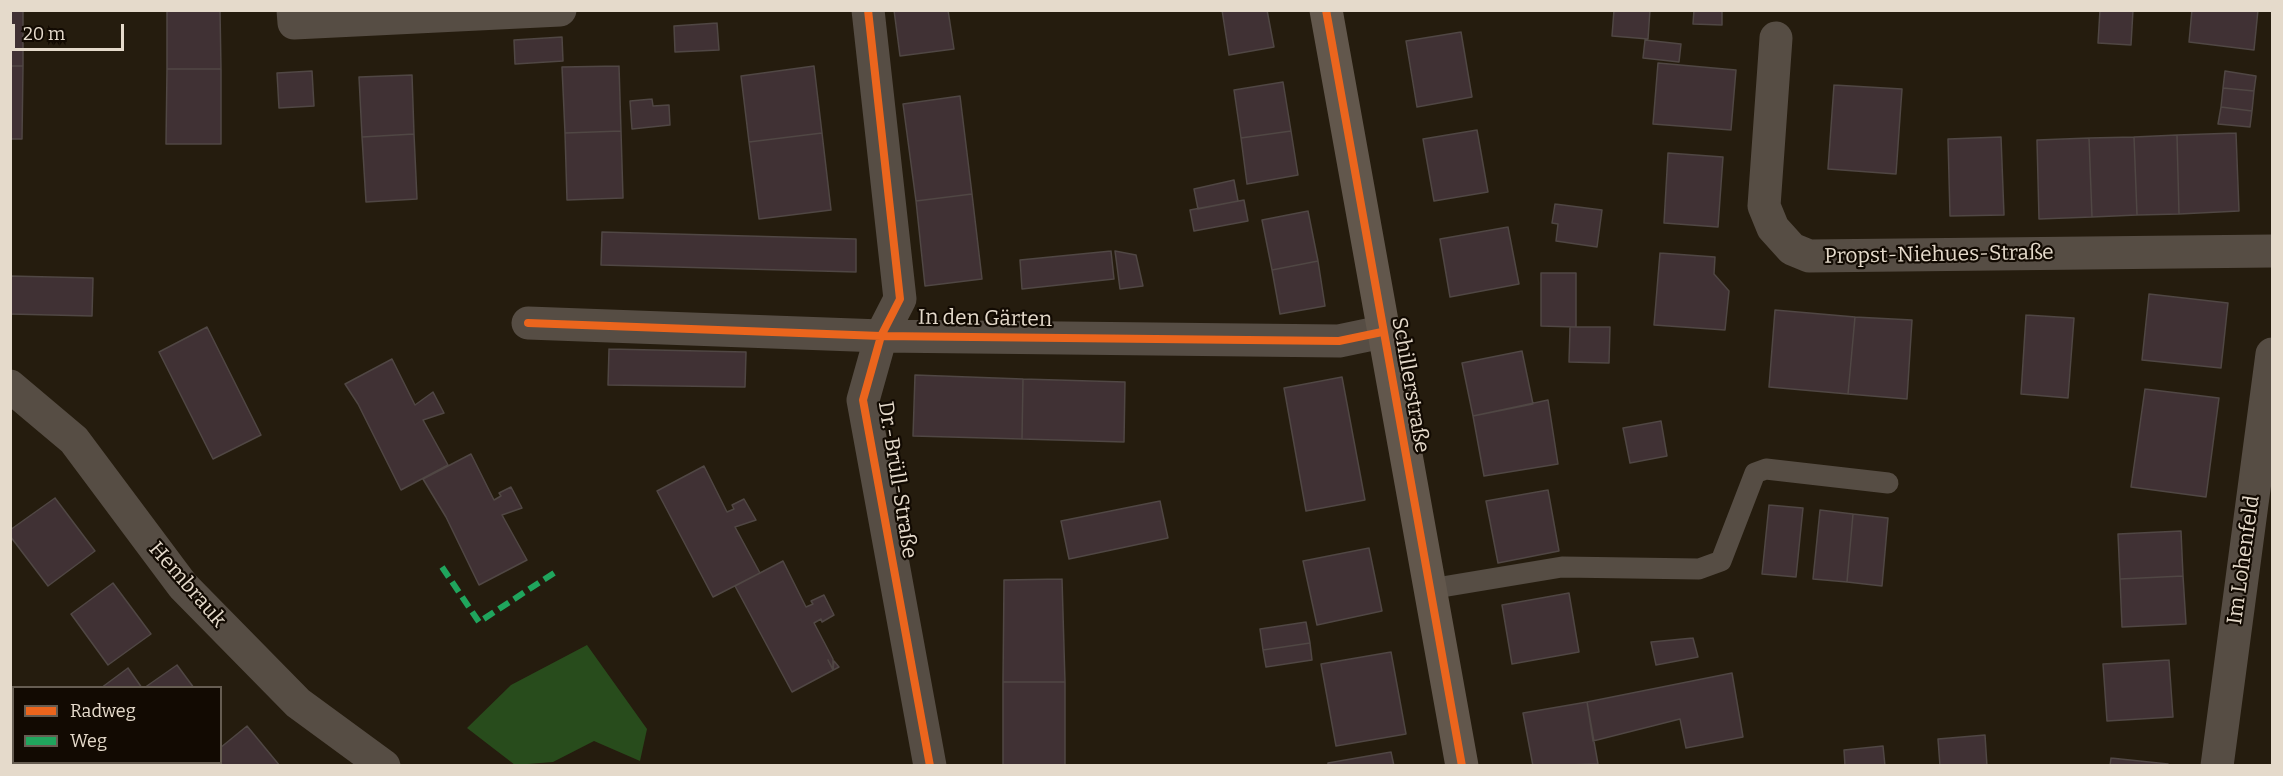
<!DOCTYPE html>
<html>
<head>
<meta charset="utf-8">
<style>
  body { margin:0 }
  #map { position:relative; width:2283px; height:776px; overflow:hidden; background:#251c0e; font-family:Bitter,serif }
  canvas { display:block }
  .frame { position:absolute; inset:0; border:12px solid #e5dacb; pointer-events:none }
  .legend { position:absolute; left:12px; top:686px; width:210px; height:78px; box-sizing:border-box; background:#120a02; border:2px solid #665d52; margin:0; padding:8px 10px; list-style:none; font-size:18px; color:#e5dacb }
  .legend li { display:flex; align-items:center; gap:12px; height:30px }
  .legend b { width:30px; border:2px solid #665d52 }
  .scale { position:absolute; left:12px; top:24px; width:112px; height:27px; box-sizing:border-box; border:3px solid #e5dacb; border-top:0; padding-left:8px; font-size:18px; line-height:21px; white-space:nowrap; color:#e5dacb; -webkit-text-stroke:4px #120a02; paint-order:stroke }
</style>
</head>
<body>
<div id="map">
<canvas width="2283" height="776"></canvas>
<div class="frame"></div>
<ul class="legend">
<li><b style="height:8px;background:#eb651d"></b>Radweg</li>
<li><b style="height:8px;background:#20a55d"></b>Weg</li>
</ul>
<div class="scale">20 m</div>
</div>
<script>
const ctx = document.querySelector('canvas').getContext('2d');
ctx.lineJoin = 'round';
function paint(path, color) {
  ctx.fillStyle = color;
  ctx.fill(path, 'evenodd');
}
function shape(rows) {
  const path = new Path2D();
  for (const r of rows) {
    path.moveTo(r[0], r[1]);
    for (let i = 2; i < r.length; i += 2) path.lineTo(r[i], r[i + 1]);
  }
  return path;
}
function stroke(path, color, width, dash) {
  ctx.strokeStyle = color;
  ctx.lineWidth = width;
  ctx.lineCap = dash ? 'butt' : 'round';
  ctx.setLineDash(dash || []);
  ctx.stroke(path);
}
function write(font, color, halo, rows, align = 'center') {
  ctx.font = font + ' Bitter,serif';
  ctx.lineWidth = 4.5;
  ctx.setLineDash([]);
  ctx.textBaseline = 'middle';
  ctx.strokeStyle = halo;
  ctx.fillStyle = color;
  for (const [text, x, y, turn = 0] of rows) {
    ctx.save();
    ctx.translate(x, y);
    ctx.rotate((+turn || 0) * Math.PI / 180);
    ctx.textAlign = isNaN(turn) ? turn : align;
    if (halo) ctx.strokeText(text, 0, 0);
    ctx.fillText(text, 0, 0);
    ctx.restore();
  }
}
paint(shape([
  [587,645,647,729,640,761,594,741,553,762,515,765,467,728,511,685]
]), '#284c1c');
const building = shape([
  [10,10,23,10,23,66,10,66,10,10],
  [167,10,220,10,221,69,167,69,167,10],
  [894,10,948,10,954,49,900,56,894,10],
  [1222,10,1267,10,1274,47,1229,55,1222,10],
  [1614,10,1650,10,1648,39,1612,36,1614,10],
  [1694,10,1722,10,1722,25,1693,24,1694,10],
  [2100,10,2133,10,2131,45,2098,43,2100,10],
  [2192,10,2258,10,2254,50,2189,42,2192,10],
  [717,23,719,50,675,52,674,26,717,23],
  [1461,32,1472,97,1417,107,1406,41,1461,32],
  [562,37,563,61,515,64,514,40,562,37],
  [1645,40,1681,44,1679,62,1643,58,1645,40],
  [1658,63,1736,70,1731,130,1653,124,1658,63],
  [10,66,23,66,22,139,10,139,10,66],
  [619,66,621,131,565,133,562,67,619,66],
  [814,66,822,133,749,142,741,76,814,66],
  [167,69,221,69,221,144,166,144,167,69],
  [312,71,314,106,279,108,277,73,312,71],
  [2225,71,2256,76,2254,91,2223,88,2225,71],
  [412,75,414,134,362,137,359,77,412,75],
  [1283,82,1291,131,1241,138,1234,90,1283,82],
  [1834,85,1902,89,1896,174,1828,169,1834,85],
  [2223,88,2254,91,2252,111,2221,107,2223,88],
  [960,96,972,194,916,201,903,104,960,96],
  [652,99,653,106,669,105,670,125,632,129,630,101,652,99],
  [2221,107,2252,111,2250,127,2218,124,2221,107],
  [1477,130,1488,192,1434,201,1423,139,1477,130],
  [621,131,623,198,567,200,565,133,621,131],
  [1291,131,1298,175,1247,184,1241,138,1291,131],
  [822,133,831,210,759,219,749,142,822,133],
  [2236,133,2239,211,2179,214,2177,135,2236,133],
  [414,134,417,199,366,202,362,137,414,134],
  [2177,135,2179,214,2137,215,2134,137,2177,135],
  [2001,137,2004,215,1950,216,1948,139,2001,137],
  [2134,137,2137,215,2092,217,2089,138,2134,137],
  [2089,138,2092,217,2039,219,2037,140,2089,138],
  [1668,153,1723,157,1718,227,1664,223,1668,153],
  [1234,180,1238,201,1198,209,1194,189,1234,180],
  [972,194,982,279,925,286,916,201,972,194],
  [1244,200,1248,221,1194,231,1190,210,1244,200],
  [1555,204,1602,210,1597,247,1556,241,1558,224,1552,223,1555,204],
  [1308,211,1318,261,1272,270,1262,220,1308,211],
  [1508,227,1519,284,1450,297,1440,239,1508,227],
  [602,232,856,239,856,272,601,265,602,232],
  [1111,251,1114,279,1022,289,1020,260,1111,251],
  [1115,251,1136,255,1143,286,1120,289,1115,251],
  [1660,253,1715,257,1714,274,1729,291,1725,330,1654,325,1660,253],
  [1318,261,1325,306,1280,314,1272,270,1318,261],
  [1541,273,1576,273,1576,327,1541,326,1541,273],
  [10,276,93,278,92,316,10,314,10,276],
  [2149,294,2228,303,2221,368,2142,360,2149,294],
  [1775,310,1855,317,1848,394,1769,387,1775,310],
  [2026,315,2074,318,2068,398,2021,394,2026,315],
  [1855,317,1912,320,1907,399,1848,394,1855,317],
  [207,327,261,435,213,459,159,352,207,327],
  [1570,327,1610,327,1609,363,1569,362,1570,327],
  [609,349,746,352,745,387,608,385,609,349],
  [1522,351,1533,404,1473,416,1462,363,1522,351],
  [392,359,415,405,433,392,444,413,423,420,448,465,401,490,358,404,345,384,392,359],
  [915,375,1023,379,1022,439,913,436,915,375],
  [1342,377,1365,500,1306,511,1284,388,1342,377],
  [1023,379,1125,382,1124,442,1022,439,1023,379],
  [2145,389,2219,398,2206,497,2131,487,2145,389],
  [1548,400,1558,464,1484,476,1473,416,1548,400],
  [1661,421,1667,456,1630,463,1623,428,1661,421],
  [471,454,494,500,501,496,499,493,511,487,522,508,502,515,527,560,479,585,446,517,423,479,471,454],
  [704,466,727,512,734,509,732,505,744,499,756,520,735,527,760,573,713,597,657,491,704,466],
  [1548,490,1559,551,1498,563,1486,501,1548,490],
  [55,498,95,551,48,586,10,536,10,530,55,498],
  [1160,501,1168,538,1069,559,1061,521,1160,501],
  [1769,505,1803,508,1796,577,1762,574,1769,505],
  [1820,510,1853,514,1847,582,1813,579,1820,510],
  [1853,514,1888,518,1882,586,1847,582,1853,514],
  [2181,531,2183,576,2120,579,2118,534,2181,531],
  [1369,548,1382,611,1317,625,1303,561,1369,548],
  [783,561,806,607,813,604,811,601,824,595,834,615,822,622,821,619,814,623,833,659,833,669,828,660,833,670,834,661,839,667,792,692,735,586,783,561],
  [2183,576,2186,624,2122,627,2120,579,2183,576],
  [1062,579,1065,682,1003,682,1004,580,1062,579],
  [113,583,151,634,108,665,71,614,113,583],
  [1569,593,1579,652,1512,664,1502,605,1569,593],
  [1306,622,1310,643,1263,650,1260,629,1306,622],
  [1693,638,1698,657,1656,665,1651,642,1693,638],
  [1310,643,1312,660,1266,667,1263,650,1310,643],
  [1391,652,1406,734,1336,746,1321,664,1391,652],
  [2169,660,2173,717,2107,721,2103,664,2169,660],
  [177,665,194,688,144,688,177,665],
  [128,668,142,688,101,688,128,668],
  [1732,673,1743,737,1686,748,1680,719,1593,741,1587,702,1732,673],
  [1003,682,1065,682,1065,766,1003,766,1003,682],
  [1587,702,1598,764,1533,766,1523,713,1587,702],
  [247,726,280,766,223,766,220,762,220,748,247,726],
  [1985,735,1987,766,1940,766,1938,739,1985,735],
  [1883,746,1885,766,1845,766,1844,750,1883,746],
  [1391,752,1394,766,1328,766,1328,763,1391,752],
  [2111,758,2168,764,2168,766,2110,766,2111,758]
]);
paint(building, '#403134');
stroke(building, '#504744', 1.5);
stroke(shape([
  [1430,589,1562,567,1699,569,1721,561,1755,473,1766,469,1888,483]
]), '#564d44', 21);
stroke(shape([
  [293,10,294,23,560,10],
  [868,10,900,299,881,336,1339,341,1382,332],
  [1776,38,1764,206,1773,228,1792,249,1809,256,2272,251],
  [528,323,881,336,863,400,930,766],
  [10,386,74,440,183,586,298,703,384,766],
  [2217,766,2272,354]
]), '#564d44', 33);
stroke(shape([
  [1326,10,1462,766]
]), '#62574c', 33);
stroke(shape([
  [442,567,479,622,557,571]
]), '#20a55d', 6, [12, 6]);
stroke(shape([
  [868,10,900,299,881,336,1339,341,1382,332],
  [1326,10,1462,766],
  [528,323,881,336,863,400,930,766]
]), '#eb651d', 8);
write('21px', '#e5dacb', '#120a02', [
  ["Propst-Niehues-Straße",1939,255,-1],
  ["In den Gärten",985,319,1],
  ["Schillerstraße",1410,385,80],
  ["Dr.-Brüll-Straße",897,480,81],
  ["Im Lohenfeld",2244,560,-82],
  ["Hembrauk",187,585,49]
]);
</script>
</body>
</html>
